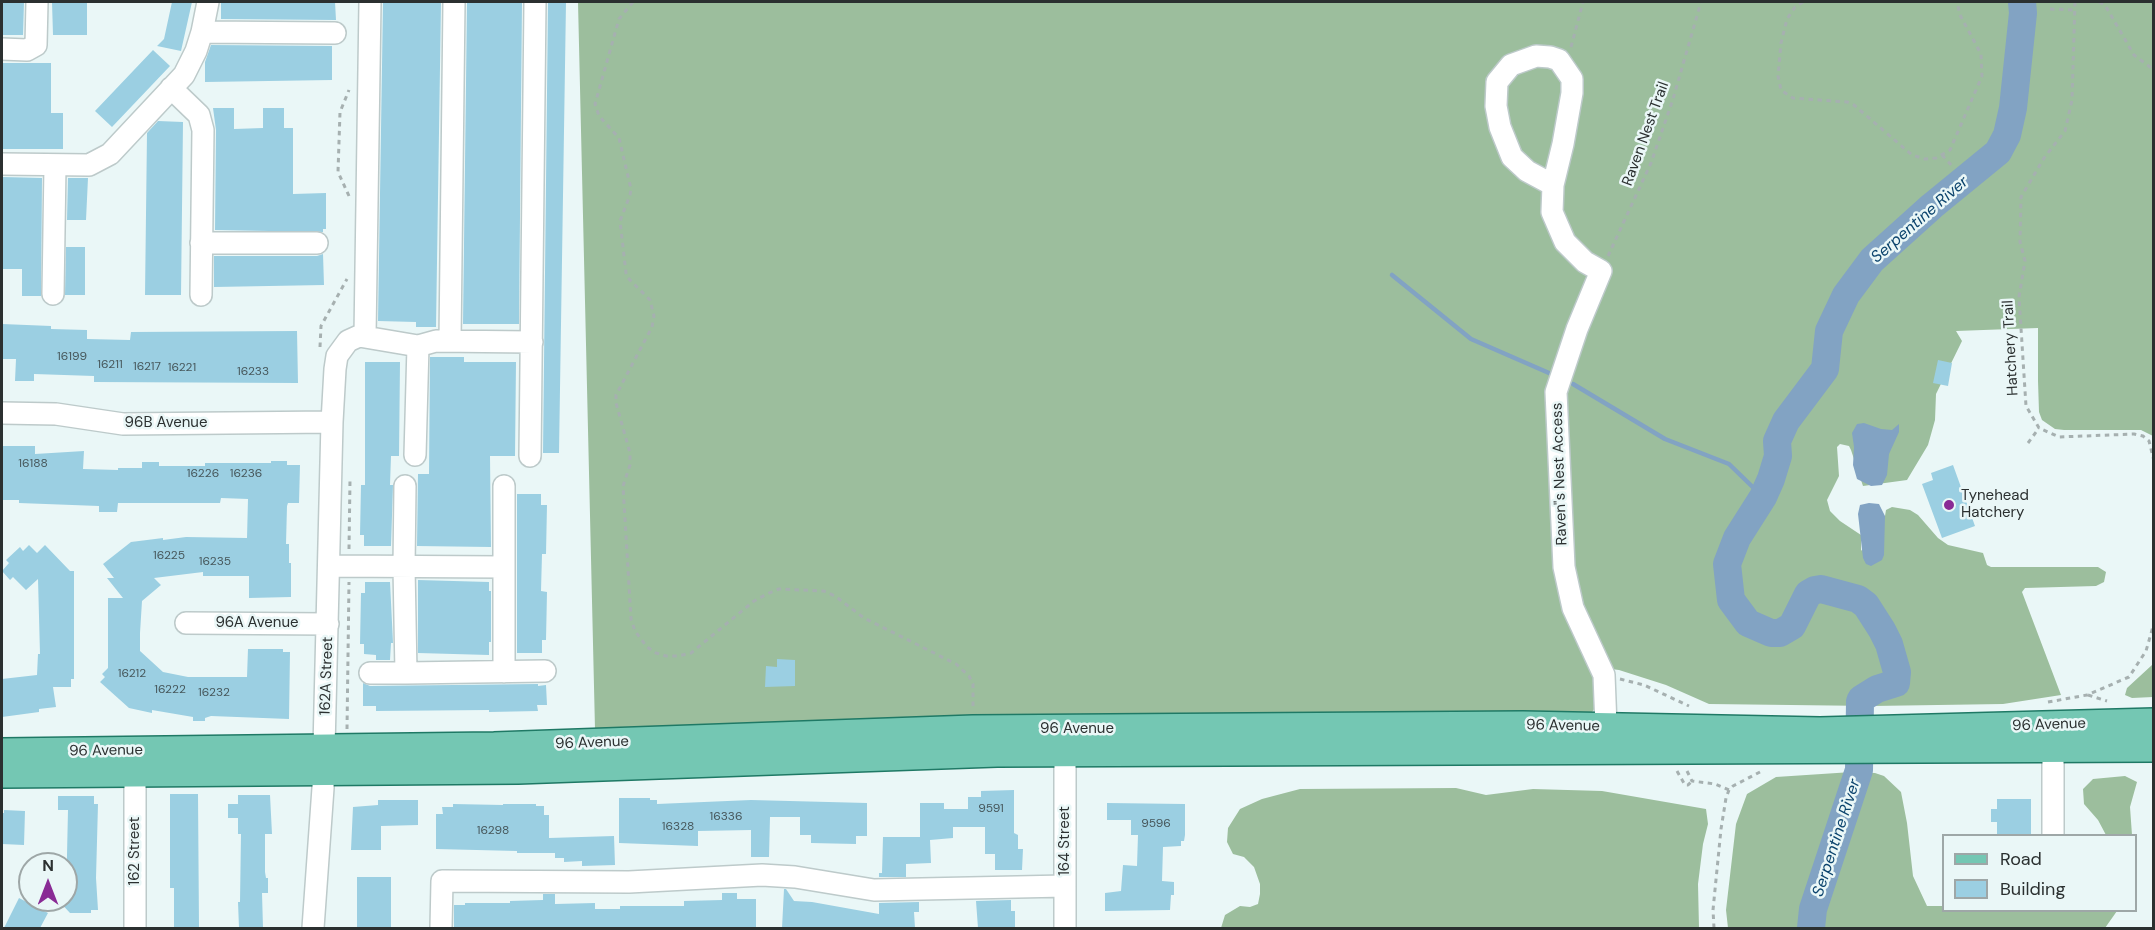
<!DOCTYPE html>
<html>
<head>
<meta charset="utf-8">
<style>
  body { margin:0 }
  #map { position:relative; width:2155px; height:930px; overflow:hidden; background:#eaf7f7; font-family:"DM Sans",sans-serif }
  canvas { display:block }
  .frame { position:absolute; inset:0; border:3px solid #2b3030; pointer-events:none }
  .legend { position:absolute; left:1942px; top:834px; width:195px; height:78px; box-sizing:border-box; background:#eaf7f7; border:2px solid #9ea7a7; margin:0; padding:8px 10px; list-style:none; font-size:18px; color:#2b3030 }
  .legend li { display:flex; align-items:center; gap:12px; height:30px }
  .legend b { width:30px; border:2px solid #9ea7a7 }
  .north { position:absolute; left:18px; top:852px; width:60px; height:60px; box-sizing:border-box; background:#eaf7f7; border:2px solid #9ea7a7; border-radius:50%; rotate:0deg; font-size:16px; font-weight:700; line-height:24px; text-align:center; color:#2b3030 }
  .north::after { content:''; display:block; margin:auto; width:21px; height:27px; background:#892b95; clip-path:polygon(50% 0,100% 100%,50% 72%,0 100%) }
</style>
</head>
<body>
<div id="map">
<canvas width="2155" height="930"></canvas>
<div class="frame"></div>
<ul class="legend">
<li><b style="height:8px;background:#74c7b3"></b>Road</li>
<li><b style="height:16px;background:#9bcfe2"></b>Building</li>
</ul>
<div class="north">N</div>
</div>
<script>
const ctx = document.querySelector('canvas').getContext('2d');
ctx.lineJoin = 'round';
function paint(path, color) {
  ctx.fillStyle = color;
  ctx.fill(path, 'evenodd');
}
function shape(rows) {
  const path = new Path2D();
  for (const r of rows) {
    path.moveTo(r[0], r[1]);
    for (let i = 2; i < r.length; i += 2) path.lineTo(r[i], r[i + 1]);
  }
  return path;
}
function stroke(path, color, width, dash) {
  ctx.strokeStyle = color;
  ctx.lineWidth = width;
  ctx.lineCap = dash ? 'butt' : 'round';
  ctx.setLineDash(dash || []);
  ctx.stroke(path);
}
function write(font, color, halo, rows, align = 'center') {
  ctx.font = font + ' "DM Sans",sans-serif';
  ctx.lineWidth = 5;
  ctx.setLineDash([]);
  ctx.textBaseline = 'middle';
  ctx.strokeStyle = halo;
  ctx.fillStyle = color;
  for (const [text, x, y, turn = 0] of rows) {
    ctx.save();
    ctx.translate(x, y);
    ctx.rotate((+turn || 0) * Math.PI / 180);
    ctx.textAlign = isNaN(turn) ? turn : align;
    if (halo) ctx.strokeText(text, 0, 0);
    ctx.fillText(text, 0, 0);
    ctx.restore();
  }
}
paint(shape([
  [578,2,2153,2,2153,436,2141,430,2064,430,2055,429,2042,420,2039,412,2038,381,2038,328,1956,331,1962,341,1936,394,1935,420,1928,445,1907,480,1863,486,1851,450,1849,446,1840,444,1837,447,1839,476,1827,500,1830,511,1840,521,1861,535,1861,551,1885,516,1886,510,1892,507,1910,510,1918,515,1938,538,1948,545,1983,553,1987,565,1991,567,2098,567,2106,572,2104,582,2096,586,2025,588,2022,592,2061,695,2003,704,1872,706,1709,704,1666,685,1619,670,1595,667,1596,706,1591,714,595,729],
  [2153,659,2153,697,2132,698,2125,695,2127,688,2152,665],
  [1852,772,1875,773,1884,776,1901,792,1907,823,1913,876,1927,906,1943,906,1944,910,2117,911,2105,928,1728,928,1726,910,1736,824,1747,794,1776,777],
  [2125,776,2137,782,2130,807,2132,835,2106,835,2098,820,2084,804,2083,789,2093,779],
  [1456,788,1486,795,1533,789,1602,791,1706,809,1708,824,1703,844,1698,884,1699,928,1221,928,1225,915,1240,906,1250,907,1258,904,1260,894,1260,884,1254,867,1244,857,1233,854,1227,842,1228,828,1240,809,1262,799,1300,789]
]), '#9cbe9d');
paint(shape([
  [1864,423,1881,429,1892,430,1899,424,1899,432,1889,454,1887,475,1882,485,1871,486,1857,479,1853,465,1854,447,1852,433,1857,424],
  [1869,503,1879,504,1885,516,1884,555,1882,560,1871,566,1866,564,1863,558,1858,514,1860,505]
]), '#82a3c3');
stroke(shape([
  [1392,275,1471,339,1549,373],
  [1573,384,1665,439,1729,464,1763,497]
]), '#82a3c3', 4.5);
stroke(shape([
  [1811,928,1813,909,1859,770,1860,702,1861,699,1877,689,1896,683,1897,672,1889,644,1882,630,1866,605,1858,599,1821,589,1815,590,1808,594,1792,626,1780,633,1771,633,1748,623,1731,600,1727,564,1737,538,1763,497,1771,479,1778,456,1777,441,1786,421,1825,369,1829,331,1846,295,1872,260,1932,206,1998,152,2007,135,2013,108,2023,13,2022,2]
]), '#82a3c3', 28);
paint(shape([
  [2,2,24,2,23,35,2,35],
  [52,2,87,2,87,35,53,35],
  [172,2,192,2,181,51,157,46,164,39],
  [221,2,335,2,336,20,221,19],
  [383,2,441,2,436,327,416,327,416,322,378,321],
  [467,2,522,2,519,324,463,324],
  [548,2,566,2,559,453,543,453],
  [211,45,332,46,332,80,205,82,205,62],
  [153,50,170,66,112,127,95,111],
  [2,63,51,63,51,113,63,113,63,149,2,149],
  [213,108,234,108,234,129,263,128,263,108,284,108,284,128,293,128,293,194,326,193,326,229,323,229,323,232,215,230,216,130],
  [158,121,183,122,181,295,145,295,147,133],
  [2,177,42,178,41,296,22,296,22,269,2,269],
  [68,178,88,178,86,220,67,220],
  [66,247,85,247,85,295,65,295],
  [323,254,324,285,214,287,214,256,317,256],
  [2,324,51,326,51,329,87,330,87,339,130,340,131,332,297,331,298,383,94,382,94,376,34,374,34,381,15,381,16,359,2,359],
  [430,357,464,357,464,362,516,362,515,456,490,456,491,547,417,546,418,474,429,474],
  [1938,360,1952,363,1948,386,1933,383],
  [365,362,400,362,399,456,391,456,390,485,393,485,391,546,364,546,364,535,360,535,361,485,365,485],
  [2,446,35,446,35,454,84,451,83,469,118,470,118,468,142,468,142,462,159,462,159,466,205,466,205,463,271,463,271,461,287,461,287,465,300,465,299,503,288,503,287,506,286,544,289,544,289,563,291,563,291,597,249,598,249,576,203,576,203,572,154,578,161,585,142,601,140,633,140,651,163,672,188,677,247,677,248,649,283,649,283,652,290,652,289,719,211,716,205,718,205,721,193,721,193,717,152,710,152,713,129,708,100,682,105,677,102,674,108,668,108,598,123,598,107,578,114,578,103,564,131,542,163,538,163,540,186,537,247,538,248,499,221,498,220,503,118,503,117,512,99,512,99,506,19,503,19,500,2,500],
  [1953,465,1975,526,1942,538,1922,484,1933,480,1931,473],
  [517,494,541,494,541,505,547,505,546,554,542,554,541,591,547,592,546,640,542,640,542,653,517,653],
  [29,545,37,553,45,545,70,571,74,571,74,679,71,679,71,687,53,687,56,707,39,709,39,712,2,717,2,679,37,675,38,654,40,654,38,579,26,590,13,577,10,580,2,571,9,563,6,560,20,547,23,551],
  [418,580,489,582,489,591,491,591,491,642,489,642,489,655,418,653],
  [365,582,390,582,393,643,391,643,390,660,376,660,376,655,364,654,364,644,360,644,361,593,365,593],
  [777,659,795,660,795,686,765,687,766,666,777,667],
  [363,683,370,686,538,684,538,686,546,685,547,705,537,705,538,711,489,712,489,710,376,711,376,706,363,706],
  [1014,790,1014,833,1018,835,1018,849,1023,849,1022,870,995,870,995,854,985,854,985,827,953,827,953,838,930,840,931,863,906,864,906,877,879,877,879,873,882,873,883,837,920,837,920,803,944,803,944,809,968,809,968,797,981,797,981,791],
  [170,794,198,794,199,928,174,928,174,888,170,888],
  [238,795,270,795,272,834,265,834,265,872,266,878,268,878,268,893,262,893,263,928,239,928,238,902,240,902,241,834,238,834,238,818,228,818,228,804,238,804],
  [58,796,94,796,94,804,98,804,96,878,98,910,91,910,91,913,70,913,58,900,66,900,68,810,58,810],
  [619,798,650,798,650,800,657,800,657,804,751,800,867,803,867,836,856,836,856,844,811,843,811,835,800,835,800,817,770,817,769,857,751,857,751,830,698,831,698,846,619,843],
  [1997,799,2031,799,2031,836,1997,836,1997,822,1991,822,1991,809,1997,809],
  [378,800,418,800,418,825,381,826,381,850,351,850,353,807,378,805],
  [1107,803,1185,804,1185,835,1184,841,1181,841,1181,846,1163,847,1162,881,1174,882,1174,895,1171,895,1170,910,1105,911,1105,893,1121,891,1123,865,1137,866,1138,835,1131,835,1131,820,1107,820],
  [453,804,503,805,503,804,536,804,536,806,544,806,544,815,549,815,549,838,614,836,615,865,582,866,582,861,564,862,564,858,555,858,555,853,517,853,517,851,436,849,436,814,443,814,442,807,453,807],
  [4,810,25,811,24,845,2,844,2,813,4,813],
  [357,877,391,877,391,928,357,928],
  [784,889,786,889,794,901,812,902,879,914,879,903,919,902,919,912,914,912,915,928,782,928],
  [722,893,737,893,737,899,756,899,756,928,454,928,454,905,465,905,465,903,510,903,510,901,543,900,543,894,555,894,555,904,595,903,595,909,620,909,620,906,684,906,684,901,722,900],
  [19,898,48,913,40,928,4,928],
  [1011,900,1011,911,1015,911,1015,928,978,928,976,901]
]), '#9bcfe2');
const minor = shape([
  [202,32,335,33],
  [2,49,27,50,36,45,37,2],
  [171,88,199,115,203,130,201,295],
  [2,164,89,165,110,154,184,75,196,51,202,32,208,2],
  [1553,185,1527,171,1512,157,1500,127,1496,106,1497,82,1511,65,1536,56,1550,57,1559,60,1572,79,1572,93,1563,144,1553,185,1552,212,1565,242,1585,262,1601,271,1577,329,1556,392,1564,567,1573,608,1604,675,1606,726],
  [201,243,317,243],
  [53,294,55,166],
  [365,336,370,2],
  [450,341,454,2],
  [2,413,56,414,123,424,332,422],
  [415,455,418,346],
  [530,456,535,2],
  [504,486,504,672],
  [330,566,503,567],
  [186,623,328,624],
  [370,673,406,673,404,567,405,486],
  [406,673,545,671],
  [2053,749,2053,836],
  [1065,753,1065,928],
  [135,773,135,928],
  [313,928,323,788,332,422,335,369,337,356,348,341,359,336,418,346,436,341,532,342],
  [441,928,442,881,629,882,762,875,795,877,874,890,1065,886]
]);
const major = shape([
  [2,752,494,746,973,729,1523,725,1820,731,2154,722],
  [2,774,518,770,997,753,2154,748]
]);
stroke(minor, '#bdcaca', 24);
stroke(major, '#1f7965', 30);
stroke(shape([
  [633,2,619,19,595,104,599,116,619,138,631,189,630,195,620,221,626,273,628,278,650,300,654,316,652,327,616,395,616,403,630,453,630,465,623,486,631,619,635,631,647,647,656,653,666,656,678,656,691,653,754,601,767,594,779,589,824,591,835,596,864,618,956,664,969,676,973,684,973,710],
  [1803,2,1795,7,1787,19,1781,43,1778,76,1781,90,1793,98,1847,102,1854,105,1912,155,1925,159,1936,158,1950,150,1982,76,1981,54,1960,15,1957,2],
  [2075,2,2072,100,2065,131,2044,158,2021,197,2020,242,2025,261,2019,297,2026,406,2039,428,2059,437,2134,434,2143,436,2149,441,2154,461],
  [2099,2,2105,5,2134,55,2154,70],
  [2050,9,2075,10],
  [1571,47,1583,2],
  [1942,155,1954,168],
  [349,196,338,172,340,112,349,90],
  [1608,256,1651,163,1673,99,1701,2],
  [320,347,321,326,347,279],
  [2028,443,2039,428],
  [349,549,350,480],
  [1620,679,1644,685,1689,706],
  [2088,695,2107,701],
  [2048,702,2087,695,2129,677,2146,651,2154,623],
  [347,729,349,582],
  [1677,771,1685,785,1688,785,1692,781],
  [1687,771,1692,781,1715,784,1729,790],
  [1714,928,1713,910,1721,829,1726,798,1729,790,1733,786,1760,772]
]), '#a6b0b0', 3, [4.5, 4.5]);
stroke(minor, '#fff', 21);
stroke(major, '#74c7b3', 27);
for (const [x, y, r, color] of [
  [1949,505,6,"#892b95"]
]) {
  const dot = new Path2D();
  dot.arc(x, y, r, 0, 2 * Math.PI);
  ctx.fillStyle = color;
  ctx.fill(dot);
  stroke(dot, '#eaf7f7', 2);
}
write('12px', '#47585c', null, [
  ["16199",72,357],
  ["16211",110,365],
  ["16217",147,367],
  ["16221",182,368],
  ["16233",253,372],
  ["16188",33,464],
  ["16226",203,474],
  ["16236",246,474],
  ["16225",169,556],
  ["16235",215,562],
  ["16212",132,674],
  ["16222",170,690],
  ["16232",214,693],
  ["9591",991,809],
  ["16336",726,817],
  ["9596",1156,824],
  ["16328",678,827],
  ["16298",493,831]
]);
write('15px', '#2b3030', '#eaf7f7', [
  ["Raven Nest Trail",1646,134,-70],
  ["Hatchery Trail",2011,348,-93],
  ["96B Avenue",166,423],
  ["Raven\"s Nest Access",1560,474,-92],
  ["96A Avenue",257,623],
  ["162A Street",327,676,-88],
  ["96 Avenue",2049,725,-2],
  ["96 Avenue",1563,726,1],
  ["96 Avenue",1077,729],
  ["96 Avenue",592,743,-2],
  ["96 Avenue",106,751,-1],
  ["164 Street",1065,841,-90],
  ["162 Street",135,851,-90]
]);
write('15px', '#2b3030', '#eaf7f7', [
  ["Tynehead",1961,496],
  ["Hatchery",1961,513]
], 'left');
write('italic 16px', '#0c446d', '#eaf7f7', [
  ["Serpentine River",1920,220,-41],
  ["Serpentine River",1837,838,-72]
]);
</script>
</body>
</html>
